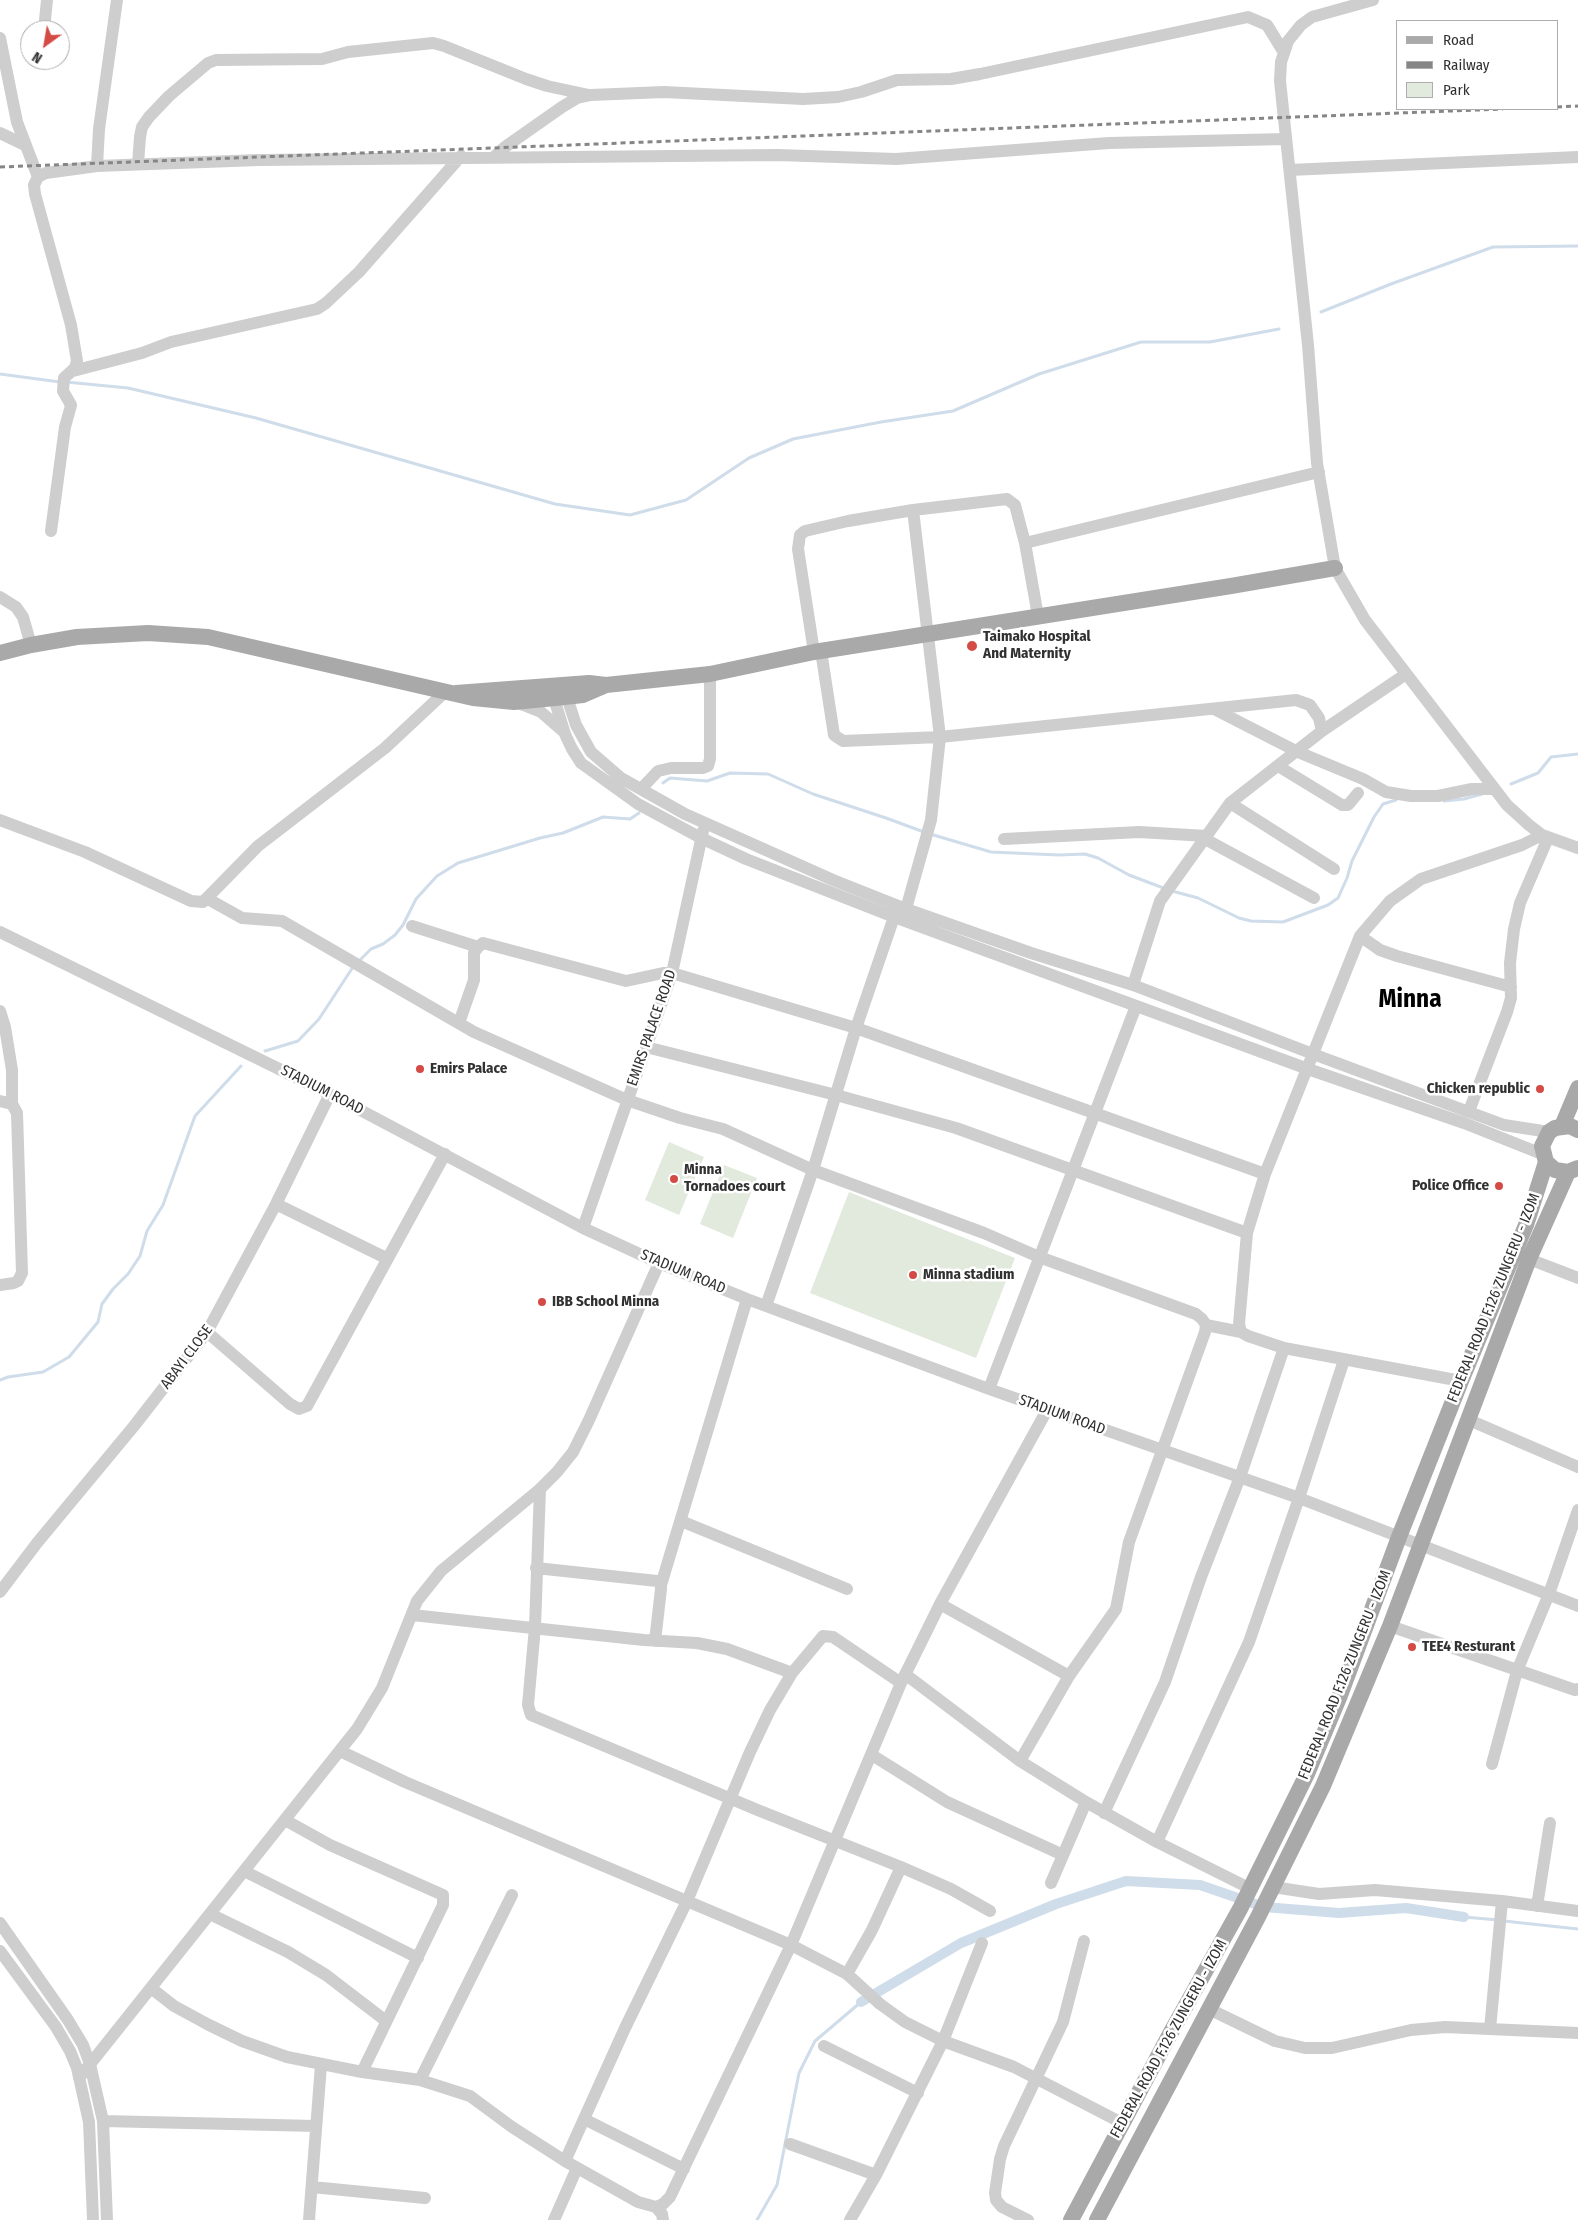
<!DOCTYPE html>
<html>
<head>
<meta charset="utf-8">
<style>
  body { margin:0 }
  #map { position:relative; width:1578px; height:2220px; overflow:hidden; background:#fff; font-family:"Fira Sans Condensed",sans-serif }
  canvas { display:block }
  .legend { position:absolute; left:1396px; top:20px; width:162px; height:90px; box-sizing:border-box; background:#fff; border:1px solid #adadad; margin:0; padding:6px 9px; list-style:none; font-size:15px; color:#313131 }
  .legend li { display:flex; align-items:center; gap:10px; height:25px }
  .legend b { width:25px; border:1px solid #adadad }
  .north { position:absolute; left:20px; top:20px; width:50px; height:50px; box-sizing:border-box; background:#fff; border:1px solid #adadad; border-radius:50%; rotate:212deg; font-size:14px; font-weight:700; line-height:20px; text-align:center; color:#313131 }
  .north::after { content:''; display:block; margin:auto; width:18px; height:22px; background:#d44b46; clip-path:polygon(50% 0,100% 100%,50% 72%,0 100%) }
</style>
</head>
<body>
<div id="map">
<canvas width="1578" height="2220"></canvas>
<ul class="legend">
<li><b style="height:6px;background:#a9a9a9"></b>Road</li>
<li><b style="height:6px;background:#868686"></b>Railway</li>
<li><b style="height:14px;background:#e2e9dd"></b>Park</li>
</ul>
<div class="north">N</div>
</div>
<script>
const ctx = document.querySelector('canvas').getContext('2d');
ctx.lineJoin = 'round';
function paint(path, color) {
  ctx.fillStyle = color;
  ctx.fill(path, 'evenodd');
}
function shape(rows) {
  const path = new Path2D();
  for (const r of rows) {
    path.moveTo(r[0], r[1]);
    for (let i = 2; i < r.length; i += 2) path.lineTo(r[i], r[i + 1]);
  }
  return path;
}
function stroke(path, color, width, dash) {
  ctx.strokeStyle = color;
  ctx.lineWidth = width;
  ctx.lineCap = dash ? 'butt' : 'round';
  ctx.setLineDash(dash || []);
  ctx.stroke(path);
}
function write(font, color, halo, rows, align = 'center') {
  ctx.font = font + ' "Fira Sans Condensed",sans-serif';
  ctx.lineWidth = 5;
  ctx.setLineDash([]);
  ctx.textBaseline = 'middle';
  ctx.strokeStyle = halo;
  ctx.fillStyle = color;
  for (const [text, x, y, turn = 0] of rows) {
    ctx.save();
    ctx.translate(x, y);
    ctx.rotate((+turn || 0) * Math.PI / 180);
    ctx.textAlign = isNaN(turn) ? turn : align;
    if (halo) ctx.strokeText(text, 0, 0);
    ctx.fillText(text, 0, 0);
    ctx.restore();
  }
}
paint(shape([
  [669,1142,704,1157,679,1215,645,1200],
  [724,1165,757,1178,733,1238,700,1224],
  [849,1192,1015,1258,976,1358,810,1293]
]), '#e2e9dd');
stroke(shape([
  [1321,312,1391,284,1493,247,1578,246],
  [0,374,60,382],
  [66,382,128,388,256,418,555,504,630,515,686,500,749,458,793,439,881,422,953,411,1039,374,1141,342,1210,342,1279,329],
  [663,783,670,778,707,781,730,773,768,774,813,794,886,818,924,832],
  [1511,784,1538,773,1551,757,1578,754],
  [1444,801,1464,799,1482,794],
  [930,834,991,852,1059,855,1085,854,1098,858,1129,875,1166,889],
  [1172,891,1198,898,1239,918,1251,921,1283,922,1328,905,1338,898,1347,878,1352,861,1374,817,1383,804,1396,800],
  [359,961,371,949,383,944,395,935,403,925,416,899,426,888,437,876,458,863,540,838,563,833,603,817,630,819,639,813],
  [265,1051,298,1041,319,1019,353,967],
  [0,1380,8,1377,43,1372,69,1357,98,1322,102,1304,113,1289,128,1274,140,1256,147,1231,163,1205,195,1116,241,1066],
  [1464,1917,1498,1920],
  [1504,1921,1578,1929],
  [757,2220,777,2185,799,2073,815,2041,861,2002]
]), '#cfdce9', 3);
stroke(shape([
  [861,2002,961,1943,1056,1904,1126,1881,1200,1885,1264,1907,1339,1913,1406,1908,1464,1917]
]), '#cfdce9', 10);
stroke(shape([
  [1373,0,1312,17,1301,25,1288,41,1281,62,1280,81,1308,345,1317,463,1335,568,1365,620,1507,805,1529,825,1542,835,1578,848],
  [44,30,47,0],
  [0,38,17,122,38,177],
  [0,133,25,145],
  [494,157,505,147,562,107,577,98,591,95,664,92,803,99,838,97,861,92,897,80,951,79,980,74,1248,17,1267,25,1283,51],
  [138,164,140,137,142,127,149,117,169,96,208,63,216,60,322,59,348,52,433,43,444,46,526,79,547,86,589,95],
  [97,166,99,129,117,0],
  [1290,170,1578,157],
  [73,371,142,353,171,342,317,309,326,303,359,272,461,156],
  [51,531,65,427,70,409,71,405,63,391,64,378,75,368,77,361,71,325,35,194,34,185,38,177,46,173,97,166,259,160,778,155,896,159,1109,143,1286,139],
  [0,597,16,607,23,617,31,645],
  [1038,616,1025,543,1319,472],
  [821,651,834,735,843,741,940,737,1296,700,1310,705,1319,718,1322,731],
  [814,652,798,549,800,535,805,531,848,521,913,510],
  [564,688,576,725,591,752,621,778,685,814,833,880,906,909,1031,953,1133,985,1313,1054,1504,1125,1549,1132],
  [552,692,565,734,572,749,581,763,638,804,701,838,746,859,894,917,1308,1069,1464,1123,1542,1154],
  [516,702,541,712,564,732],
  [1214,709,1298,752,1363,779,1386,792,1411,796,1438,796,1472,789,1494,789],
  [1278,766,1342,805,1348,805,1358,793],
  [641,789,658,771,671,768,703,768,708,766,710,759,710,674],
  [1230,803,1334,869],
  [0,820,85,852,191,901,203,902,258,846,385,748,446,691],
  [1004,839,1139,832,1207,836],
  [1205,839,1314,898],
  [208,899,242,918,282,921,474,1032,627,1100,680,1118,723,1129,813,1170,984,1233,1039,1257,1196,1314,1202,1319,1206,1325,1205,1332,1129,1542,1116,1609,1069,1676,1020,1761],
  [906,909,931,820,940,737,913,510,1007,499,1015,505,1025,543],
  [412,926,478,947],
  [0,932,330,1094,583,1228,659,1263,747,1299,989,1389,1299,1498,1578,1606],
  [1360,936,1380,950,1397,956,1511,987],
  [1133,985,1160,901,1230,803,1322,731,1406,674],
  [0,1011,5,1027,12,1070,12,1104],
  [459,1023,474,980,474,953,478,947,483,943,626,981,663,973,672,973,856,1028,1265,1174],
  [646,1047,836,1095,956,1128,1247,1233],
  [0,1101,12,1104,17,1113,22,1273,18,1281,14,1283,0,1285],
  [1469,1111,1507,1012,1511,998,1510,963,1514,929,1520,903,1548,838],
  [276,1204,386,1258],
  [583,1228,672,973,703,831],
  [1529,1259,1578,1278],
  [766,1306,813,1170,856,1028,894,917],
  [1206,1325,1241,1332],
  [207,1332,290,1404,299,1409,307,1406,445,1154],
  [1461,1381,1284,1348,1248,1336,1241,1332,1239,1324,1247,1233,1265,1174,1360,936,1390,901,1421,879,1522,845,1542,835],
  [989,1389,1136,1006],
  [1469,1420,1578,1467],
  [540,1489,535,1627,528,1705,531,1715,760,1811,901,1867,951,1889,990,1911],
  [681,1521,847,1589],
  [536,1568,657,1581,661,1585,661,1589,655,1641],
  [661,1585,747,1299],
  [0,1592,37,1543,134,1426,207,1332,276,1204,330,1094],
  [940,1604,1069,1676],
  [412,1615,644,1640,697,1643,727,1649,792,1673],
  [1390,1626,1575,1690,1578,1689],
  [905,1674,1020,1761,1086,1802,1157,1842,1251,1889],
  [340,1751,405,1782,791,1945,847,1974,880,2004,905,2022,943,2041,1014,2067,1122,2123],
  [872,1755,947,1802,1063,1855],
  [1492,1764,1517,1671,1549,1594,1578,1510],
  [1104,1813,1165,1682,1201,1577,1240,1477,1284,1348],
  [285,1820,330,1845,443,1895,443,1905,362,2072],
  [1157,1842,1249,1642,1299,1498,1344,1360],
  [244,1871,418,1958],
  [1051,1883,1086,1802],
  [1273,1887,1319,1894,1375,1890,1502,1901,1578,1911],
  [1537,1906,1550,1823],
  [210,1914,288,1952,326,1975,386,2021],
  [0,1923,68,2020,83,2045,90,2064,103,2121,107,2220],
  [0,1951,56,2027,70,2051,77,2068,89,2122,93,2220],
  [847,1974,872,1930,901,1867],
  [151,1988,174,2006,209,2025,242,2041,287,2057,362,2072,420,2080,470,2096,512,2127,565,2161,638,2202,656,2207,663,2204,670,2197,791,1945,901,1683,940,1604,1047,1410],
  [1209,2009,1275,2041,1305,2048,1332,2048,1411,2030,1445,2027,1578,2033],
  [1490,2029,1502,1901],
  [824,2046,918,2093],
  [79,2078,357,1729,382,1688,417,1601,441,1571,540,1489,557,1472,573,1452,589,1420,659,1263],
  [420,2080,512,1895],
  [584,2119,684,2169],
  [103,2121,316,2126],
  [790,2144,876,2175],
  [565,2161,625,2028,687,1901,750,1752,770,1710,792,1673,823,1636,833,1637,901,1683],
  [312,2187,425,2198],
  [656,2207,662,2214,663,2220],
  [309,2220,321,2065],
  [554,2220,577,2168],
  [850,2220,876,2175,943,2041,982,1943],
  [1028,2220,1002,2207,996,2200,995,2193,1000,2159,1004,2146,1063,2022,1084,1941]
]), '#cecece', 12);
stroke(shape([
  [0,653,31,645,77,637,148,633,208,637,473,698,514,702,555,698,583,695,604,686],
  [456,693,589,683,606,685,710,674,814,652,1231,586,1335,568],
  [1562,1126,1578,1088],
  [1578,1130,1570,1126,1555,1128,1549,1132,1542,1146,1546,1162,1555,1170,1568,1172,1578,1168],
  [1071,2220,1170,2034,1240,1909,1307,1774,1339,1698,1399,1537,1461,1381,1526,1225,1546,1162],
  [1097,2220,1258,1917,1323,1786,1390,1626,1529,1259,1568,1172]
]), '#a9a9a9', 16);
stroke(shape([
  [1557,107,1578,106],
  [0,167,1503,109]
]), '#868686', 3, [5, 4]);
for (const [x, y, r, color] of [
  [972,646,6,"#d44b46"],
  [420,1069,5,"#d44b46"],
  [1540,1089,5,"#d44b46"],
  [674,1179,5,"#d44b46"],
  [1499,1186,5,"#d44b46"],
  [913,1275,5,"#d44b46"],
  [542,1302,5,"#d44b46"],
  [1412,1647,5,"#d44b46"]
]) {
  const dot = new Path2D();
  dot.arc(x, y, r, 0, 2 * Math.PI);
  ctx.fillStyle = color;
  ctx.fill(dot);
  stroke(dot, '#fff', 2);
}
write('bold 15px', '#313131', '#fff', [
  ["Taimako Hospital",983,637],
  ["And Maternity",983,654],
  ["Emirs Palace",430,1069],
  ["Chicken republic",1530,1089,"right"],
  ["Minna",684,1170],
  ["Tornadoes court",684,1187],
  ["Police Office",1489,1186,"right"],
  ["Minna stadium",923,1275],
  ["IBB School Minna",552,1302],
  ["TEE4 Resturant",1422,1647]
], 'left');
write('15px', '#313131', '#fff', [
  ["EMIRS PALACE ROAD",652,1028,-71],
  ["STADIUM ROAD",322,1090,27],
  ["STADIUM ROAD",683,1272,23],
  ["FEDERAL ROAD F.126 ZUNGERU - IZOM",1494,1298,-68],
  ["ABAYI CLOSE",187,1357,-53],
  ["STADIUM ROAD",1062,1415,20],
  ["FEDERAL ROAD F.126 ZUNGERU - IZOM",1345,1675,-68],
  ["FEDERAL ROAD F.126 ZUNGERU - IZOM",1169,2039,-61]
]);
write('bold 25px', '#000', '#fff', [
  ["Minna",1410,1000]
]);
</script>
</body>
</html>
